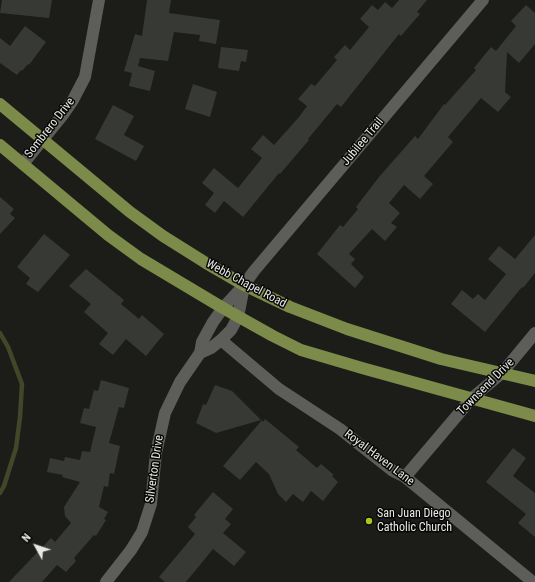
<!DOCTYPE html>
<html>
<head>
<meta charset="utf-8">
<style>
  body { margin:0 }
  #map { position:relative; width:535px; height:582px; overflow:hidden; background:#1c1d19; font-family:"Roboto Condensed",sans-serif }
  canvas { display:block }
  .north { position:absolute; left:16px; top:526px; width:40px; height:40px; -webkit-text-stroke:3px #070706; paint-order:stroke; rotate:310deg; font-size:11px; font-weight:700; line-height:16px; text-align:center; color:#e8e9e6 }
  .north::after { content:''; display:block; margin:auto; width:14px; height:18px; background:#e8e9e6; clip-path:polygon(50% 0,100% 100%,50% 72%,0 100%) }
</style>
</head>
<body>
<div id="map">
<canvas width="535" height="582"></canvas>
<div class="north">N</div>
</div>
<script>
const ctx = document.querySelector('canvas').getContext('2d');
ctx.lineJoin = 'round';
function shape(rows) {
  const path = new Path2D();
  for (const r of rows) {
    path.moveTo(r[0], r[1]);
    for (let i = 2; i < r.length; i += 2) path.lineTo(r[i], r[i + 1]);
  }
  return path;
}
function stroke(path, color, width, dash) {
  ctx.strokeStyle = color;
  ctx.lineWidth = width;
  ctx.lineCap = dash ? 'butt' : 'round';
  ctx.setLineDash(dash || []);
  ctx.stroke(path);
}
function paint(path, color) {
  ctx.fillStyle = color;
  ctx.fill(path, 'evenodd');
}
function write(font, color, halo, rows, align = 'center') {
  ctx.font = font + ' "Roboto Condensed",sans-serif';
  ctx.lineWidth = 3;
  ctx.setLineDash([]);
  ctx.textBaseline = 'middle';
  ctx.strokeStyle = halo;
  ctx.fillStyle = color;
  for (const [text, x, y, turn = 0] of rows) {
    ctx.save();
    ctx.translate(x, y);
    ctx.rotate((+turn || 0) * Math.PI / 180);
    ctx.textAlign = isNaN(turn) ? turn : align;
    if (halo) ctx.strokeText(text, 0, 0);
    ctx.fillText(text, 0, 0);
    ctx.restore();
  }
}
stroke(shape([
  [0,333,8,347,22,384,20,417,16,448,4,486,0,493]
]), '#404829', 4.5);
paint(shape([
  [2,0,52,0,49,18,0,13],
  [147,0,171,0,169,13,220,20,216,44,199,41,200,35,174,32,168,61,140,58,138,66,155,71,150,91,129,86,132,73,124,71,135,34,142,36],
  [399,0,427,0,417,12,420,14,401,36,399,34,341,107,337,104,308,139,309,140,280,174,279,173,243,217,224,201,215,213,205,205,214,193,202,183,214,168,238,188,262,158,251,149,263,135,274,145,299,117,307,106,298,99,311,84,315,86,337,60,334,57,345,45,350,50,369,27,360,19,372,5,378,10,385,2,392,8],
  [526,5,535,13,535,44,519,63,507,52,505,92,511,97,498,112,481,98,448,137,453,142,424,176,433,184,420,199,404,185,389,203,400,213,391,223,397,227,385,241,372,229,349,254,355,259,351,264,364,277,355,288,317,254,340,225,343,227,358,209,356,207,379,177,415,136,418,139,444,104,445,105,476,70,474,68,491,47,496,51,516,26,511,21],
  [25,26,46,42,29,65,28,64,22,71,21,70,17,75,0,63,0,38,10,46],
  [221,47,248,50,246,62,241,61,239,71,218,68],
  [193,84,217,92,210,117,185,109],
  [113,105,134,116,124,135,144,146,136,161,95,139],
  [0,197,14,209,10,214,15,218,0,234],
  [44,234,70,255,38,292,26,284,30,278,17,267],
  [535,235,535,273,523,288,522,287,485,332,451,304,462,290,473,299,478,294,485,300,506,274,488,259,499,246,515,259],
  [86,269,124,300,121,304,139,319,142,315,164,334,146,356,126,339,113,355,99,344,108,333,84,312,91,304,69,286],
  [101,380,129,388,124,408,119,407,109,443,120,446,114,474,110,473,108,487,104,486,99,507,108,512,104,519,106,520,96,536,94,535,74,558,76,561,66,572,57,565,42,582,9,582,51,538,55,542,71,523,65,516,64,507,80,482,62,477,63,475,47,472,50,458,64,461,65,457,80,460,82,451,90,452,96,427,80,423,84,408,89,409,94,390,98,391],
  [215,385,232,391,261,420,216,433,196,423,203,404,206,405],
  [265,419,299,447,296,450,317,468,321,464,334,475,332,476,338,482,323,501,311,491,303,502,293,494,286,502,278,494,269,474,256,462,240,480,223,466,262,420,263,422],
  [513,448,526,458,513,476,535,493,535,537,518,523,526,514,486,482],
  [213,492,233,509,225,519,231,524,223,533,246,552,234,566,213,549,186,582,165,582,159,577,195,534,188,527,196,517,194,515]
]), '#373935');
stroke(shape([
  [23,164,62,116,73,100,85,77,99,0],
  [221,340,279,389,340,429,393,471,405,477,533,582],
  [200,353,211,348,221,340,231,330,238,317,244,286],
  [405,477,472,398,502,373,535,333],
  [106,582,131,550,142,532,151,504,156,453,165,413,180,382,200,353,202,342,213,322,223,308,244,285,254,271,483,0]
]), '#5d5e5a', 12);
stroke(shape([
  [0,104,130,212,163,236,206,263,244,285,290,307,347,329,441,359,535,381],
  [0,145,108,235,141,259,223,308,273,336,301,350,362,368,535,416]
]), '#7c8a4a', 12);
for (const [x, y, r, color] of [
  [369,521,4,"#a8c71c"]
]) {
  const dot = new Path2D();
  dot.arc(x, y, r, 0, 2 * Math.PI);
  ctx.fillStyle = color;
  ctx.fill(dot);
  stroke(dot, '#070706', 1.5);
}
write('12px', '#e8e9e6', '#070706', [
  ["Sombrero Drive",50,128,-52],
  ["Jubilee Trail",363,142,-50],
  ["Webb Chapel Road",246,284,28],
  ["Townsend Drive",486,387,-45],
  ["Royal Haven Lane",379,458,37],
  ["Silverton Drive",155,469,-82]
]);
write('12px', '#e8e9e6', '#070706', [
  ["San Juan Diego",377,514],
  ["Catholic Church",377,528]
], 'left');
</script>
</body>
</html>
